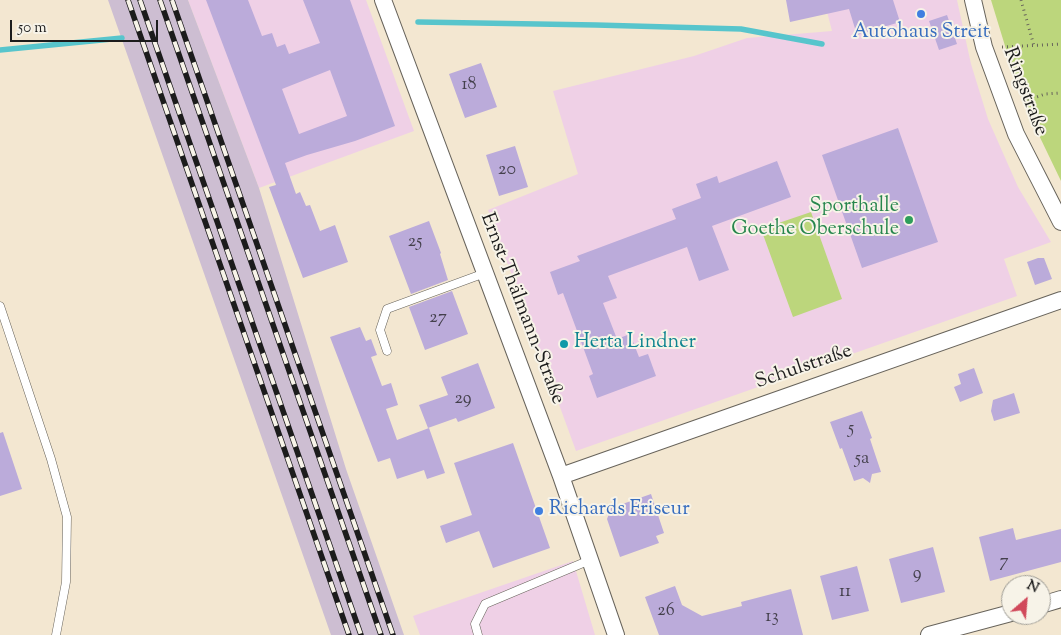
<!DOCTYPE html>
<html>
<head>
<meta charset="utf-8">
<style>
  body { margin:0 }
  #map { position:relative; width:1061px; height:635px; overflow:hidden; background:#f3e7d1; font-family:"Sorts Mill Goudy",serif }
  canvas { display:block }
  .north { position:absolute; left:1001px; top:575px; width:50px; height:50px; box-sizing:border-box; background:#f7f3e8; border:1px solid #9f9d96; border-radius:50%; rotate:27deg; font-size:14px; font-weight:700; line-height:20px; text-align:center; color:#1c1c1c }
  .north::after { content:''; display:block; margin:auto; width:18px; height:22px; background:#d1495b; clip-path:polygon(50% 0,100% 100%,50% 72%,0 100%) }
  .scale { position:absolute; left:10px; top:20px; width:148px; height:22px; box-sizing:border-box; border:2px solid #1c1c1c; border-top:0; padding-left:6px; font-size:15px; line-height:18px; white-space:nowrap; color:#1c1c1c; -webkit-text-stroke:4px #f7f3e8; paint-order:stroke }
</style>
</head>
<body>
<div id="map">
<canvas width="1061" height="635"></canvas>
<div class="north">N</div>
<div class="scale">50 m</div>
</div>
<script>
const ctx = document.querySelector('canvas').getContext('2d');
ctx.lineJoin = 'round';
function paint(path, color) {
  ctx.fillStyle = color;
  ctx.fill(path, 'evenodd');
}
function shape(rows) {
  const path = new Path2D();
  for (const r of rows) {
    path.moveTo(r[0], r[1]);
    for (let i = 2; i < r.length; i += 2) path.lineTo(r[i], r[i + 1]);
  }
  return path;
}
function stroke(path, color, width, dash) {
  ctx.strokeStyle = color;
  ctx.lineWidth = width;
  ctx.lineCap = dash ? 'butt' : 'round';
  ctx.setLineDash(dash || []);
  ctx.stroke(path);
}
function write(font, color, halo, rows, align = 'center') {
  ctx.font = font + ' "Sorts Mill Goudy",serif';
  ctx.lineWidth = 4;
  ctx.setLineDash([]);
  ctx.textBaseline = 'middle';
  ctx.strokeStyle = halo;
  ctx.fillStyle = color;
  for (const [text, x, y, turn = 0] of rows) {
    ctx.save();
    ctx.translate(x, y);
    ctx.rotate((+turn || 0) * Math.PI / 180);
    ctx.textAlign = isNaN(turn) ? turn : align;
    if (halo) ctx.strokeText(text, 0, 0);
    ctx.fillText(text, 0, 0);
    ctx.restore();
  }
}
paint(shape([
  [188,0,366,0,414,131,259,188],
  [824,0,957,0,971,64,988,119,1018,187,1051,242,1004,259,1017,296,576,451,488,210,578,174,553,91,694,56,747,38,832,31],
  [573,561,595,635,420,635,413,616]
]), '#efd0e6');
paint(shape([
  [108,0,188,0,259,188,346,469,404,635,331,635]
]), '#cdbed2');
paint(shape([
  [991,0,1061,0,1061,181,1034,125,1013,72],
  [811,212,842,299,793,317,761,229]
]), '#bcd67c');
stroke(shape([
  [418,22,596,25,741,29,822,44],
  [0,50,122,38]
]), '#57c5cc', 5.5);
paint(shape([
  [206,0,248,0,262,36,272,33,277,47,285,44,289,54,320,43,303,0,350,0,395,126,355,141,307,155,285,163,296,194,300,192,306,206,310,205,320,231,335,225,348,262,303,278,269,187,276,185],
  [330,70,347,116,299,134,282,89],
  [786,0,893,0,900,22,857,35,849,9,790,22],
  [947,15,957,44,939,50,929,21],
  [481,63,497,107,465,118,449,74],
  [898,128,938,242,862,268,822,155],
  [515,146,528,187,499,196,486,155],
  [777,161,791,197,712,226,729,270,699,281,687,247,608,276,617,298,603,303,617,339,630,334,639,357,648,354,656,376,597,398,589,376,593,374,563,293,558,295,550,272,580,261,577,256,676,219,672,209,701,198,696,184,717,176,719,183],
  [429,221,441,253,440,254,448,280,411,294,389,236],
  [1038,258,1044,258,1052,279,1035,285,1027,262],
  [452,291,468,334,425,350,409,307],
  [360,327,366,341,371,339,377,355,371,357,382,386,391,383,398,405,386,409,397,440,429,428,445,473,427,479,424,470,397,479,390,458,378,462,330,337],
  [478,363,495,408,458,422,456,418,428,428,419,405,448,395,441,377],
  [974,368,983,393,960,402,954,387,961,384,958,374],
  [1014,393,1020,413,994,421,991,411,993,400],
  [862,411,872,438,870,439,881,472,872,474,870,483,863,478,854,481,842,448,840,449,830,422],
  [3,432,22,489,0,496,0,433],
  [513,443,550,548,493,568,479,531,446,543,440,526,472,515,454,463],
  [651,494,664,533,656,536,659,543,620,557,607,519,611,508],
  [1013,528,1016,540,1061,529,1061,562,990,581,979,537],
  [933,547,945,592,901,603,889,559],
  [857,566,869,611,832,620,820,576],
  [675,586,682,605,702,616,742,606,741,602,791,589,803,635,659,635,645,597]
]), '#bbabda');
const lane = shape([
  [0,306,51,459,67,517,66,582,56,635],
  [387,351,380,330,387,309,485,273],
  [478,635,475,624,485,604,590,560]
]);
const street = shape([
  [383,0,561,476,616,635],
  [973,0,984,47,1016,134,1061,222],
  [561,476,1061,300],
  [1041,605,1061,599],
  [929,635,1011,613]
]);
stroke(lane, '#67635b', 9);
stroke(street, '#67635b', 18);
stroke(shape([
  [1021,0,1034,46],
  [1002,47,1061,44],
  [1023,102,1045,94,1061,93]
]), '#67635b', 3, [1, 4]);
stroke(lane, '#fff', 8);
stroke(street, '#fff', 16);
const rail = shape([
  [128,0,349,635],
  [140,0,361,635],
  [160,0,381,635],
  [172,0,393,635]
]);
stroke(rail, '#1c1c1c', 5.5);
stroke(rail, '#f7f3e8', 4, [11]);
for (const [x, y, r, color] of [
  [921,14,5,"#3f7fe0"],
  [909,220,5,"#2e9e5b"],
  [564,344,5,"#0f9aa8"],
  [539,511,5,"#3f7fe0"]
]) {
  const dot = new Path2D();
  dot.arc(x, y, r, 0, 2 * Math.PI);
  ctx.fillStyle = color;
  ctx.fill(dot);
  stroke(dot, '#f7f3e8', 2);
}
write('18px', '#44404c', null, [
  ["18",469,86],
  ["20",507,171],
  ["25",415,243],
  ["27",438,319],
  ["29",463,400],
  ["5",851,430],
  ["5a",862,460],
  ["7",1004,563],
  ["9",917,575],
  ["11",845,593],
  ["26",666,612],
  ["13",772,618]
]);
write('20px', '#366cbe', '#f7f3e8', [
  ["Autohaus Streit",921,34],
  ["Richards Friseur",549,511,"left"]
]);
write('20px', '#1c1c1c', '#f7f3e8', [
  ["Ringstraße",1024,92,69],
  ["Ernst-Thälmann-Straße",521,309,69],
  ["Schulstraße",804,368,-19]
]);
write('20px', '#27864d', '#f7f3e8', [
  ["Sporthalle",899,208],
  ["Goethe Oberschule",899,231]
], 'right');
write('20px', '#0d838f', '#f7f3e8', [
  ["Herta Lindner",574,344]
], 'left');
</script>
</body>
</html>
